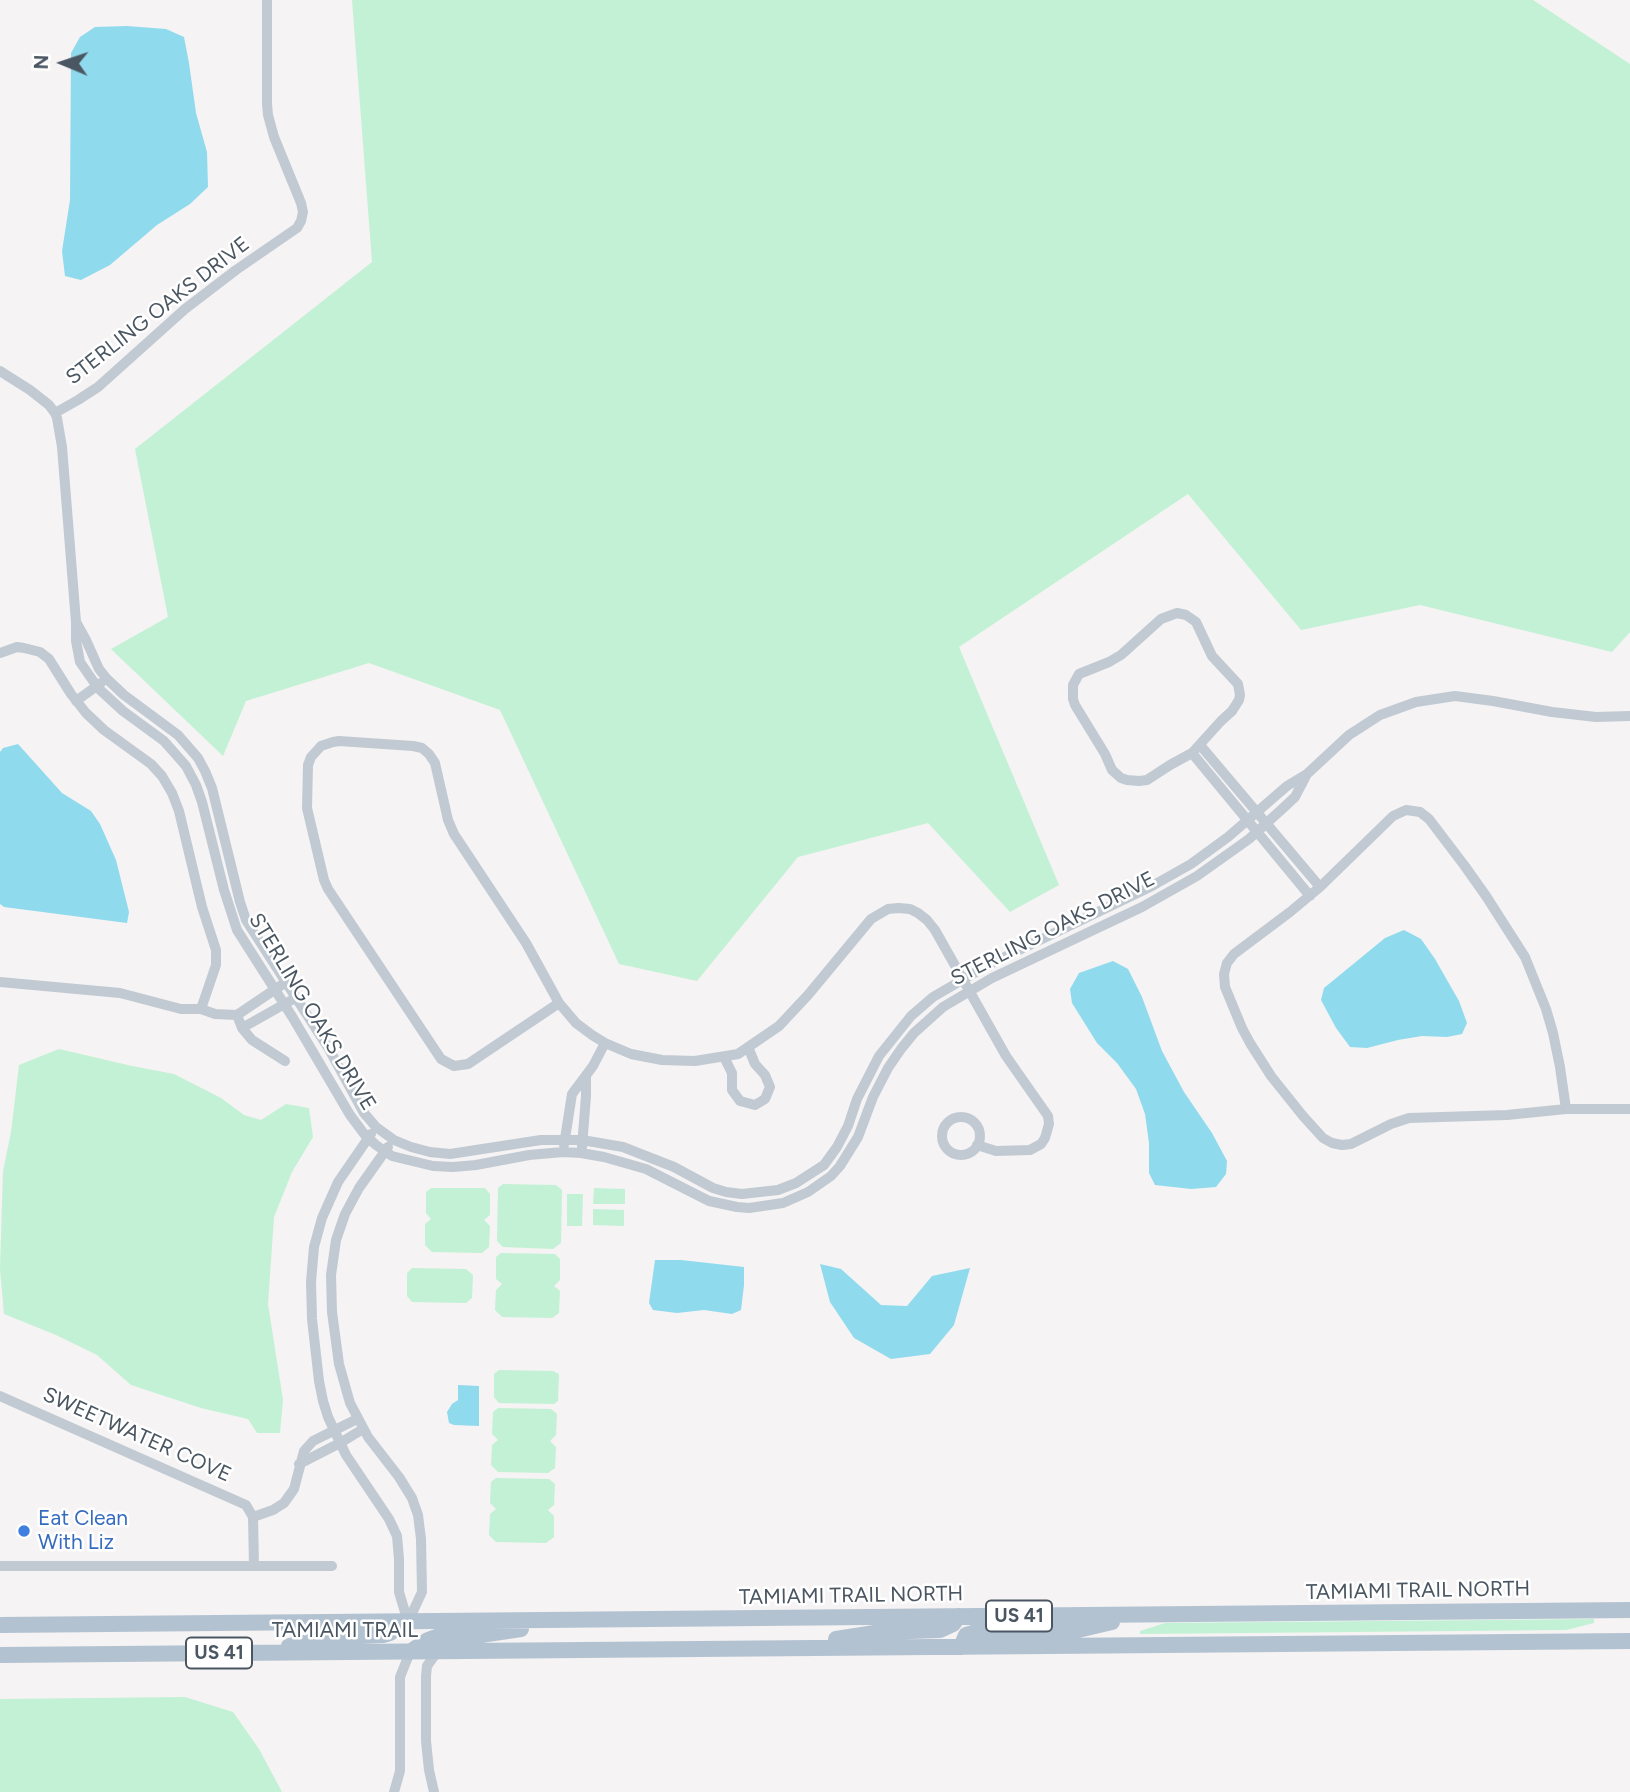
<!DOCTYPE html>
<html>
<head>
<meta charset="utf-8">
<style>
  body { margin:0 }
  #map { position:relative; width:1630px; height:1792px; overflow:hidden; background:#f5f3f3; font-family:Figtree,sans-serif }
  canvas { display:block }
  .north { position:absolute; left:28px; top:28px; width:70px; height:70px; -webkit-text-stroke:5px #fff; paint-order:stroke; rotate:272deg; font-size:19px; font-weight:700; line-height:28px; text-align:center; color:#4a5661 }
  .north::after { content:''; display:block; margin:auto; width:24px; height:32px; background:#4a5661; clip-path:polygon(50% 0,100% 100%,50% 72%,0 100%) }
</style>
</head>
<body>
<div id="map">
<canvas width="1630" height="1792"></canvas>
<div class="north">N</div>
</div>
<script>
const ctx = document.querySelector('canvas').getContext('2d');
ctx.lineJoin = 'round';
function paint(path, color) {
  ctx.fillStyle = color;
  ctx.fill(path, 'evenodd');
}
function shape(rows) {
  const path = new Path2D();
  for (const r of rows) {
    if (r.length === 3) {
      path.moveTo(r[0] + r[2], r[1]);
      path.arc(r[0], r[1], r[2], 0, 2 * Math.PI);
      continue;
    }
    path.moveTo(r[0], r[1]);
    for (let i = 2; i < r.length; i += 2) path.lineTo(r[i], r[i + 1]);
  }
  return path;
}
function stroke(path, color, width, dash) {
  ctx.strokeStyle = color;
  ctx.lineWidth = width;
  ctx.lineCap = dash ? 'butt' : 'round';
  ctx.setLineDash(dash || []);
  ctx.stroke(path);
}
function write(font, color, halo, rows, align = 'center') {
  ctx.font = font + ' Figtree,sans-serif';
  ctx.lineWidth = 5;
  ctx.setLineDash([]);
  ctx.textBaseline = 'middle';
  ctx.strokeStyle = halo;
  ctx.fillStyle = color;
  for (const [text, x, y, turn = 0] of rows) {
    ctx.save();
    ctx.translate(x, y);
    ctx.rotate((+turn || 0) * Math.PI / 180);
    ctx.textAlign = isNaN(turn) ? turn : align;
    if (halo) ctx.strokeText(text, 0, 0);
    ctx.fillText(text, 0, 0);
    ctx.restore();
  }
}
paint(shape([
  [352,0,1533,0,1630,64,1630,632,1612,652,1420,605,1301,630,1188,494,959,647,1059,885,1010,912,928,823,798,857,697,981,619,964,500,710,369,663,246,701,223,756,111,649,168,617,135,449,372,262],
  [59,1049,132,1066,174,1074,221,1098,244,1115,261,1120,286,1104,309,1108,313,1137,292,1172,274,1217,268,1304,283,1400,280,1433,257,1433,248,1419,201,1408,131,1385,97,1355,56,1335,4,1314,0,1269,3,1171,11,1132,19,1065],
  [503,1184,556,1185,562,1190,561,1243,553,1249,503,1247,497,1241,498,1188],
  [431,1188,485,1188,490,1194,490,1215,484,1220,490,1226,489,1247,482,1253,432,1252,425,1245,425,1224,431,1219,426,1213,426,1192],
  [594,1188,625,1189,625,1204,593,1204],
  [567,1194,583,1194,582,1226,567,1226],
  [593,1209,624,1210,624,1226,593,1225],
  [501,1253,555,1254,560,1259,560,1280,554,1286,560,1291,559,1313,552,1318,502,1317,495,1310,496,1290,502,1284,496,1279,496,1257],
  [412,1268,466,1269,473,1275,472,1298,466,1303,412,1302,407,1296,407,1273],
  [499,1370,553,1371,559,1374,558,1401,554,1404,499,1403,494,1397,494,1374],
  [498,1408,551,1409,557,1414,556,1435,550,1441,556,1447,555,1468,548,1473,498,1472,491,1465,492,1445,498,1440,492,1434,493,1412],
  [496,1478,549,1479,555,1484,554,1505,548,1510,554,1516,554,1537,546,1543,496,1542,489,1535,490,1514,496,1509,490,1503,491,1482],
  [1594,1619,1594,1623,1566,1630,1140,1634,1140,1631,1165,1623],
  [185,1697,233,1712,259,1749,282,1792,0,1792,0,1699]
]), '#c3f1d5');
paint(shape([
  [127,26,166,29,184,37,189,63,196,113,207,152,208,187,190,204,157,225,110,265,81,280,65,276,62,251,70,200,71,53,80,37,95,27],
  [18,744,62,793,91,811,100,824,116,860,129,912,127,923,4,907,0,904,0,752,3,748],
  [1404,930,1421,939,1435,959,1459,1001,1467,1023,1462,1034,1447,1037,1422,1036,1398,1040,1367,1048,1350,1047,1336,1028,1321,1000,1324,988,1385,938],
  [1113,961,1128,969,1142,997,1162,1051,1184,1092,1212,1133,1227,1161,1226,1174,1216,1187,1191,1189,1155,1185,1149,1173,1149,1143,1145,1114,1136,1089,1117,1063,1097,1043,1072,1003,1070,989,1079,973],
  [655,1260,681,1260,744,1267,744,1285,741,1310,732,1314,704,1310,677,1313,653,1310,649,1303],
  [820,1264,841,1269,881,1305,907,1306,932,1276,970,1268,954,1325,930,1354,891,1359,854,1338,830,1302],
  [458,1385,479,1386,479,1426,454,1425,449,1423,447,1412,452,1404,458,1400]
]), '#90daee');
stroke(shape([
  [0,371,30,390,49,405,55,413,78,400,98,387,185,309,236,270,297,228,301,221,303,212,301,203,274,137,268,115,267,104,267,0],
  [55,413,57,418,62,447,76,622],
  [1177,613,1186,615,1196,622,1212,656,1238,684,1240,695,1239,700,1232,711,1221,721,1192,753,1170,765,1147,780,1139,781,1127,780,1121,778,1112,770,1105,754,1075,705,1073,699,1073,685,1079,674,1109,662,1121,655,1161,619,1177,613],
  [0,653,17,647,24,648,40,652,49,659,71,694,86,713,104,730,151,764,162,776,172,793,179,811,202,907,216,950,216,965,201,1009],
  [76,701,101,683],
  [339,741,413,746,422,748,429,754,435,763,448,820,454,834,526,943,559,1003,468,1064,454,1066,441,1059,328,889,324,880,307,808,308,765,311,757,321,746,333,742,339,741],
  [1200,745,1320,887],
  [1192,753,1310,896],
  [1307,774,1295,797,1281,810,1249,839,1197,876,1142,907,992,978,943,1007,914,1033,901,1049,888,1068,873,1097,858,1137,840,1166,831,1176,808,1192,783,1203,749,1208,737,1207,709,1201,646,1169,604,1157,581,1153,563,1152,529,1155,476,1165,453,1167,433,1166,404,1159,392,1156,376,1145,365,1135,350,1115,293,1018,237,930,224,890,202,802,196,785,186,766,164,741,123,711,98,688,80,662,76,641,76,622,86,640,99,669,107,679,124,695,178,735,198,758,205,771,212,788,240,902,246,920,329,1049,364,1113,376,1127,394,1140,411,1147,430,1152,450,1154,541,1140,582,1140,623,1147,674,1167,713,1188,726,1192,742,1194,778,1190,796,1183,824,1165,837,1147,848,1126,857,1099,879,1056,911,1016,933,997,988,965,1152,886,1191,864,1228,837,1287,786,1307,774,1349,735,1380,715,1416,702,1455,696,1493,701,1552,712,1596,717,1630,716],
  [0,982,120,993,181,1009,201,1009,215,1014,237,1015,286,982],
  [559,1003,576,1023,592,1035,605,1043,631,1054,662,1060,695,1061,738,1054,779,1026,808,995,871,919,888,909,898,908,910,909,918,913,927,920,935,930,1006,1056,1048,1116,1049,1124,1045,1138,1041,1144,1030,1150,996,1151,977,1145],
  [237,1015,242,1028,252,1040,285,1061],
  [242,1028,297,997],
  [724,1057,732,1073,732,1090,740,1101,755,1105,765,1099,770,1087,765,1075,755,1064,748,1047],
  [1566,1109,1560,1067,1553,1033,1546,1009,1525,957,1486,896,1464,865,1429,819,1420,812,1406,810,1393,816,1320,887,1290,912,1234,954,1227,963,1224,974,1225,987,1242,1028,1250,1043,1271,1076,1303,1116,1323,1138,1332,1143,1342,1145,1351,1144,1391,1124,1409,1118,1507,1115,1566,1109,1630,1109],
  [961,1136,19],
  [371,1134,338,1182,322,1218,314,1247,311,1282,312,1319,319,1381,323,1401,328,1417,346,1455,389,1519,397,1536,399,1559,399,1592,408,1622],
  [564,1145,572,1094,593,1066,605,1043],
  [388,1147,359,1188,345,1214,336,1240,331,1275,332,1312,339,1364,350,1403,368,1437,399,1477,412,1498,418,1515,421,1539,422,1592,408,1622],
  [582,1147,586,1096,586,1075],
  [0,1396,246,1505,253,1517,254,1566],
  [299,1464,340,1443,363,1429],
  [253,1517,273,1510,284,1503,294,1489,304,1451,313,1441,357,1419],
  [0,1566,332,1566],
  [394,1792,400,1771,400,1677,410,1652],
  [434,1792,429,1770,426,1741,426,1676,427,1666,437,1652]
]), '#c1cad2', 10);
stroke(shape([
  [0,1625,1630,1610],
  [836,1639,881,1632,940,1630,953,1624,959,1616],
  [289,1646,333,1637,383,1635,390,1633,408,1622],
  [961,1647,966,1635,980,1631,1078,1630,1112,1622],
  [410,1652,428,1640,439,1636,474,1636,521,1629],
  [0,1655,1630,1641]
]), '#b3c2d1', 16);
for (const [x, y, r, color] of [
  [24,1531,7,"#3f7fe0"]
]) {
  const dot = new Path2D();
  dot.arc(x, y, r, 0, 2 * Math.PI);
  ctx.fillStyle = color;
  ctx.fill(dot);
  stroke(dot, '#fff', 2.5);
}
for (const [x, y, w] of [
  [1019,1616,66],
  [219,1653,66]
]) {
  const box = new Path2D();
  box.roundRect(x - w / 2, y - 15.5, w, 31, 5);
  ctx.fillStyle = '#fff';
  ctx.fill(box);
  stroke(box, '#4a5661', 2);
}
write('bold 19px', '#4a5661', null, [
  ["US 41",1019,1616],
  ["US 41",219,1653]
]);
write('21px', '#4a5661', '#fff', [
  ["STERLING OAKS DRIVE",158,311,-38],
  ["STERLING OAKS DRIVE",1053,929,-27],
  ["STERLING OAKS DRIVE",312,1012,59],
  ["SWEETWATER COVE",137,1435,24],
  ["TAMIAMI TRAIL NORTH",1418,1591,-1],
  ["TAMIAMI TRAIL NORTH",851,1596,-1],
  ["TAMIAMI TRAIL",345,1631]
]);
write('21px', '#366cbe', '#fff', [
  ["Eat Clean",38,1519],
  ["With Liz",38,1543]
], 'left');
</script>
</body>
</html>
